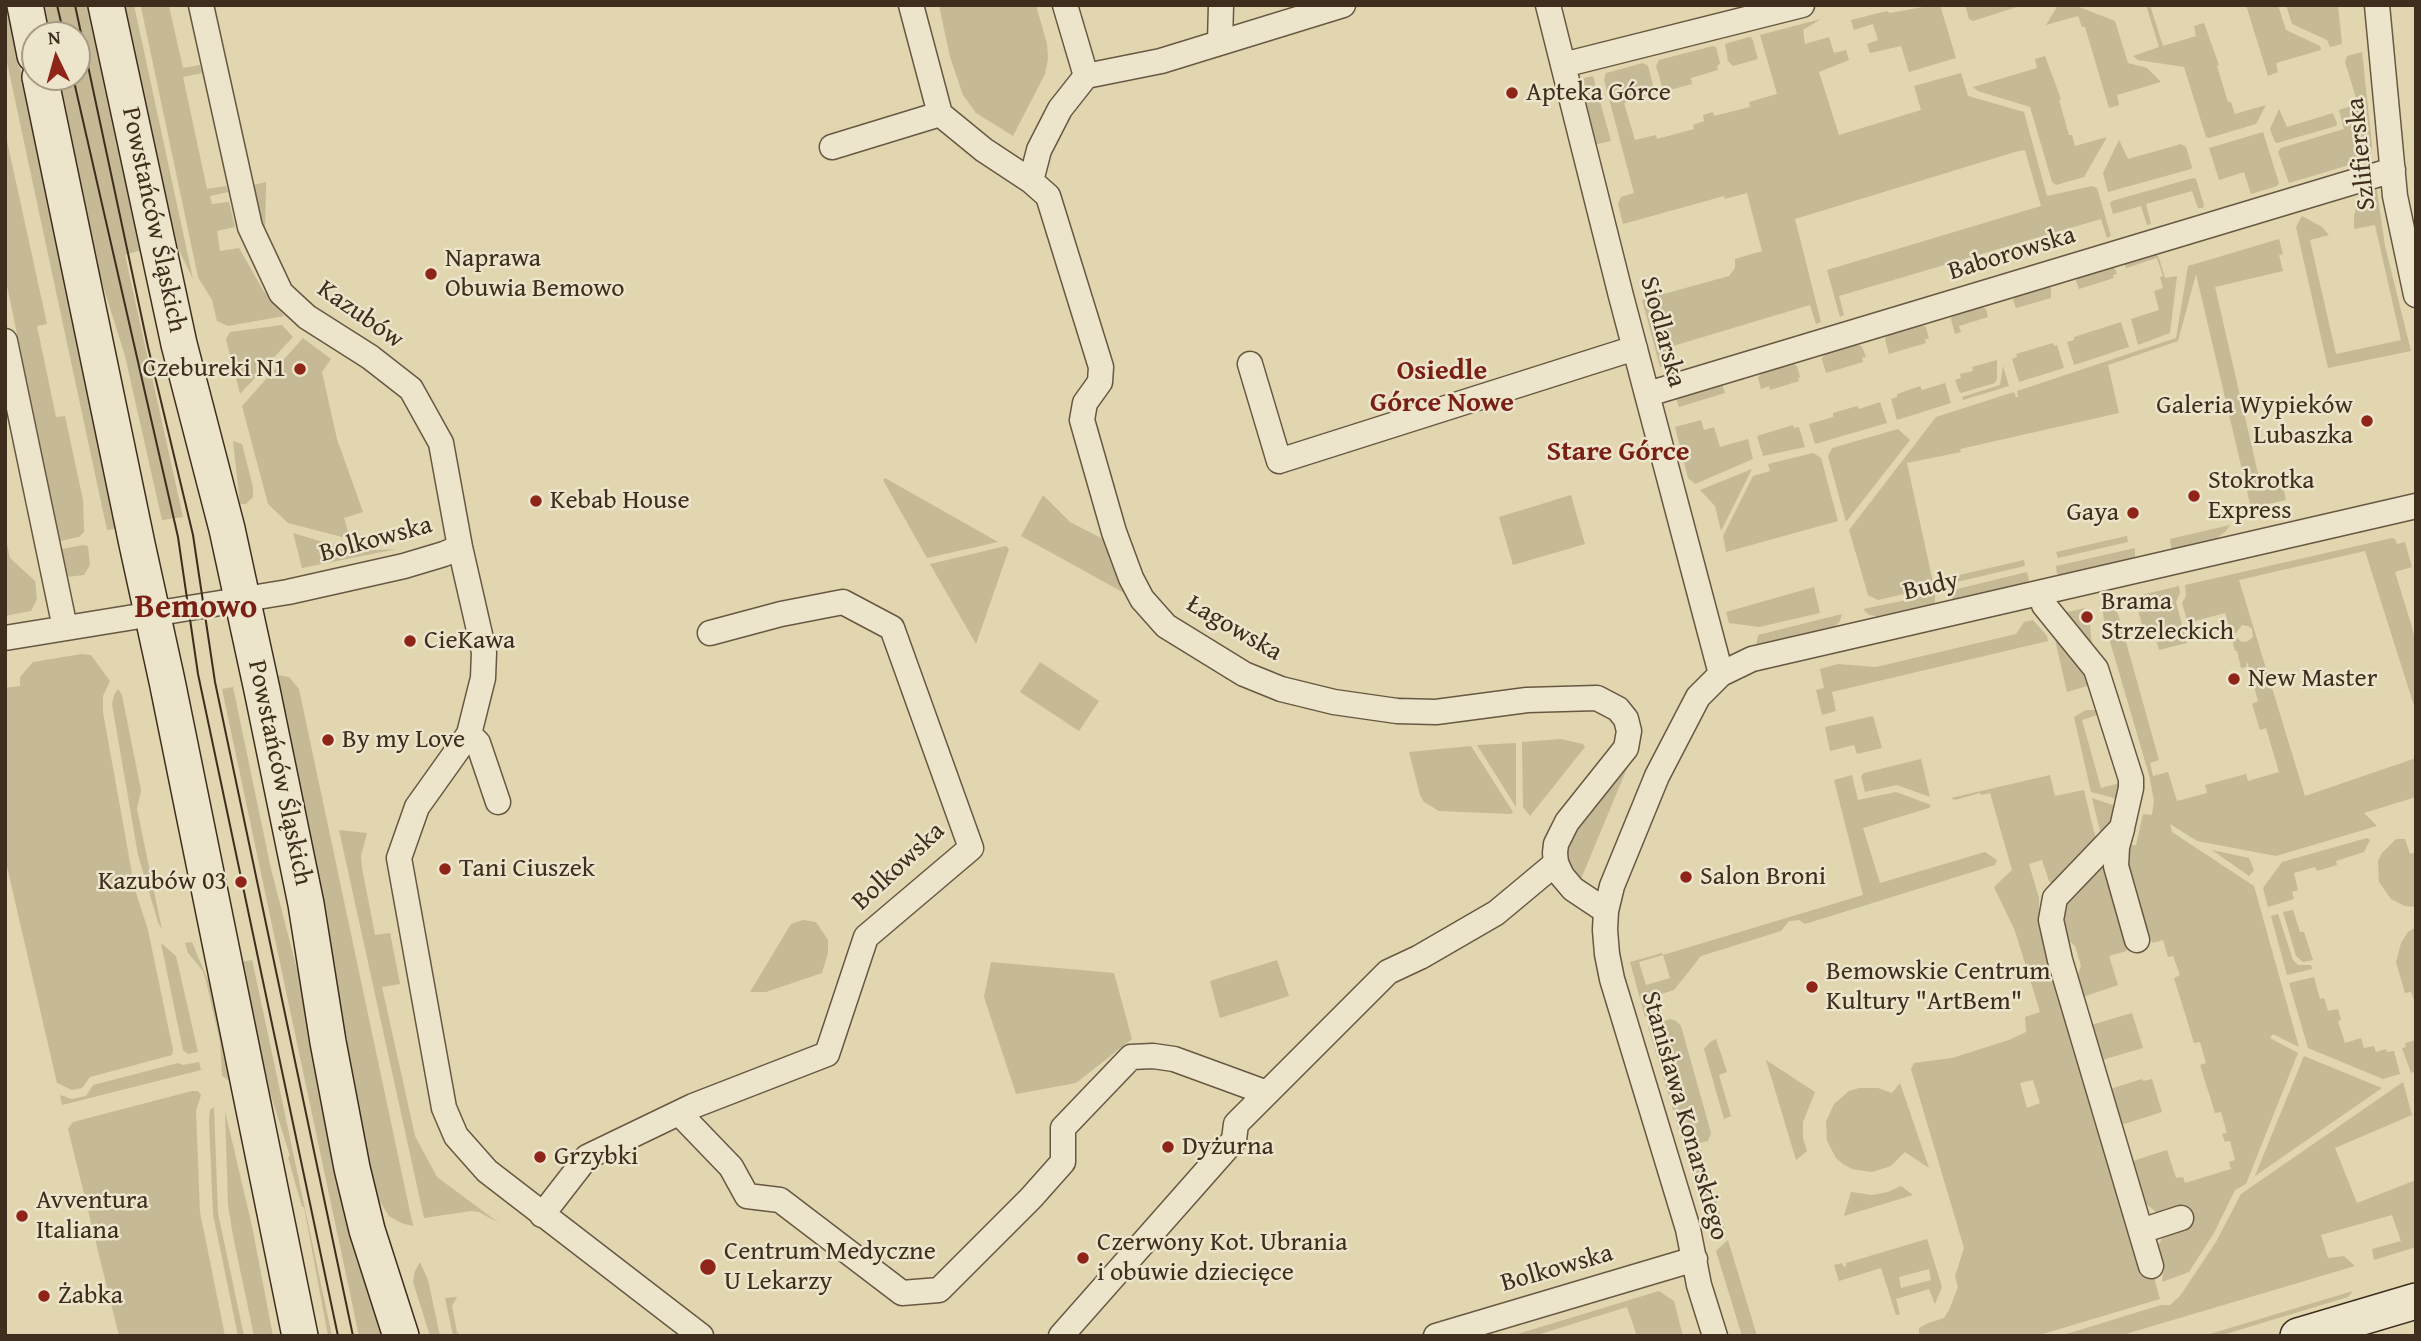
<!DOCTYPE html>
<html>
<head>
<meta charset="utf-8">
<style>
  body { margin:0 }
  #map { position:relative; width:2421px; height:1341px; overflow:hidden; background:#e1d6af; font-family:"Gentium Book Plus",serif }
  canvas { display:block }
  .frame { position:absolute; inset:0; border:7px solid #3f2e1d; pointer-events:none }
  .north { position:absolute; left:21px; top:21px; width:70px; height:70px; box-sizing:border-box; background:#ece4cb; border:2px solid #a79b85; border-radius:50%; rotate:355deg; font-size:19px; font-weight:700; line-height:28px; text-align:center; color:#3f2e1d }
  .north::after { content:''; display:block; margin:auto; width:24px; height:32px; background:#8f2418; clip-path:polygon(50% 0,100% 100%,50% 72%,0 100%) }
</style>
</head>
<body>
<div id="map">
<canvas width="2421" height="1341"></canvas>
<div class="frame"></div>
<div class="north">N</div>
</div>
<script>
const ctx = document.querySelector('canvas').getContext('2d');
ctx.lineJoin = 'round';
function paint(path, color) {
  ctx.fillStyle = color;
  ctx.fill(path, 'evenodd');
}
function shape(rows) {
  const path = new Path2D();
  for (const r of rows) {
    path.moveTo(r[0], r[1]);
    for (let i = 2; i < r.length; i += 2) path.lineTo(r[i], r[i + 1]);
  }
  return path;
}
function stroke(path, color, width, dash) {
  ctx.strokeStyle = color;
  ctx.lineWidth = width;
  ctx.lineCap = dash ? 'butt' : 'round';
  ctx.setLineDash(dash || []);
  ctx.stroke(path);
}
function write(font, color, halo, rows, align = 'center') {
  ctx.font = font + ' "Gentium Book Plus",serif';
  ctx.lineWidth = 5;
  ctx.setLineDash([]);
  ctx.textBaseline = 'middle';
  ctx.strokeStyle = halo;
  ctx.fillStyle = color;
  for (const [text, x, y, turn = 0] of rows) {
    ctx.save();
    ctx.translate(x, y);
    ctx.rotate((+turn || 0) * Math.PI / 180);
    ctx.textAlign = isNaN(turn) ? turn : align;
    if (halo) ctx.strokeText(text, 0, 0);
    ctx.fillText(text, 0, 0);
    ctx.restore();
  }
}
paint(shape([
  [5,5,7,5,119,528,107,530,5,53],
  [41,5,89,5,141,250,125,255,183,517,162,520,125,356,94,257,56,77,77,77,77,35,47,35],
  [124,5,134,5,193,279,176,244],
  [152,5,172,5,169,6,183,68,200,65,202,73,183,77,207,189,226,186,228,192,210,196,212,204,229,202,235,227,217,231,220,251,239,248,263,290,284,316,228,326,217,321,212,300,198,277,141,7],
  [939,5,1036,5,1047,44,1048,59,1045,74,1013,136,976,113,963,95,950,57],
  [1934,5,1940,5,1956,58,1909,72,1901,46,1870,53,1867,44,1878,40,1873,24,1854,30,1851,20,1887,11,1890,13],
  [1965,5,2023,5,1973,21,1969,19],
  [2058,5,2074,5,2115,21,2128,63,2147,68,2161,82,2117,95,2119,105,2109,108,2085,27,2082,27,2078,16,2046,25],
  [2146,5,2150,5,2163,46,2196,36,2194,26,2204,23,2219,65,2217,66,2228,102,2231,102,2235,114,2266,105,2256,124,2209,138,2206,137,2184,67,2138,60,2133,56,2159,47],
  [2246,5,2278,5,2286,30,2320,46,2321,50,2276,63,2278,72,2268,76],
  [2286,5,2338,5,2342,44,2330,47,2327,40,2292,24],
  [1821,19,1803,30,1805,44,1829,37,1834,53,1846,50,1849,60,1819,72,1839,135,1921,110,1914,86,1961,73,1968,96,2024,112,2047,196,2092,186,2097,188,2111,236,2107,238,2101,219,2029,240,1839,296,1844,315,1840,317,1827,270,2041,206,2025,150,2015,152,1795,219,1821,322,1816,324,1810,305,1673,346,1678,365,1660,367,1642,300,1729,276,1735,268,1735,259,1762,251,1747,193,1725,199,1724,196,1623,224,1618,204,1621,197,1634,193,1604,80,1606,73,1643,63,1648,66,1654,88,1652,95,1624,103,1635,140,1656,135,1657,139,1694,129,1693,125,1704,121,1703,115,1713,112,1714,116,1750,107,1749,102,1777,94,1760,35],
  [1749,37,1752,38,1758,59,1733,66,1728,61,1725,44],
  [1713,46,1716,47,1720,63,1717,67,1718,70,1691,78,1692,84,1666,91,1662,86,1656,66,1659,60],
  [2362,52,2372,145,2371,154,2359,162,2289,183,2278,152,2281,148,2344,129,2339,110,2358,104,2345,62,2347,56],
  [2045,56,2061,99,2059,100,2069,135,2072,135,2075,146,2107,137,2084,177,2056,185,2052,182,2030,107,1978,91,1973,87,2037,68,2035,59],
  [1593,76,1611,141,1593,145,1576,80],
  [2279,109,2287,127,2333,113,2337,123,2336,126,2277,143,2275,142,2270,129],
  [2263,132,2279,183,2277,186,2251,194,2244,172,2219,180,2209,148],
  [2119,140,2128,159,2181,144,2186,147,2192,167,2191,169,2108,192,2103,173],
  [7,141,47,324,37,326,56,417,65,416,83,500,84,532,79,537,60,541,5,276,5,142],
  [2193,178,2196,179,2204,205,2203,208,2198,208,2192,191,2146,204,2151,224,2147,225,2141,206,2113,214,2110,203,2112,201],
  [266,182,265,242,250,186],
  [2373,188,2377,190,2385,246,2411,351,2328,368,2296,227,2302,216,2322,227,2329,235,2310,240,2336,354,2401,340,2375,225,2354,229,2354,216,2360,193],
  [2279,239,2283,254,2279,255,2283,271,2215,287,2262,491,2283,486,2286,500,2251,508,2196,274,2178,341,2108,365,2119,413,1960,449,1961,452,1907,463,1934,587,1878,600,1868,595,1849,530,1936,417,2014,392,2016,397,2018,397,2017,391,2176,338,2188,266],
  [2154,251,2159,258,2165,278,2177,276,2170,333,2138,345,2131,319,2159,310,2154,291,2163,288,2160,277,2163,276,2157,258,2126,268,2123,260],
  [2107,264,2115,269,2117,274,2113,275,2114,278,2079,289,2076,281,2081,272],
  [2044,283,2051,288,2051,298,2016,308,2013,300,2016,291],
  [1977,303,1986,309,1988,317,1959,326,1961,332,1955,334,1951,319,1954,310],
  [1916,322,1926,327,1929,339,1925,339,1926,343,1889,354,1885,339,1890,329],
  [2121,322,2129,347,2074,365,2067,342,2074,340,2074,337],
  [282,325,293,337,240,394,226,339,230,332],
  [303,338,331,359,322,372,337,439,363,512,344,518,350,539,288,523,268,504,242,406],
  [1852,341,1862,347,1866,357,1862,358,1863,362,1826,373,1822,359,1827,348],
  [2053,343,2054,346,2057,345,2064,368,2019,382,2012,359,2017,357,2016,354],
  [1786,360,1797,366,1800,377,1798,378,1799,381,1770,390,1769,386,1761,389,1758,378,1765,367],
  [1997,360,1997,379,1995,383,1961,393,1959,391,1955,380,1961,378,1960,374,1973,371,1972,367],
  [2003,366,2009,386,1963,400,1962,397,2000,385],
  [1721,381,1725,393,1679,407,1675,395],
  [1945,383,1951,403,1897,420,1891,399,1897,397,1897,394,1920,386,1922,390],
  [1880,402,1887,423,1815,444,1809,424,1833,417,1833,413,1857,406,1859,409],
  [1701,420,1704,430,1714,427,1720,447,1748,439,1753,459,1695,484,1688,478,1675,427],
  [1793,425,1794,428,1799,427,1805,447,1763,456,1757,436],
  [1898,429,1910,440,1846,522,1828,456,1832,448],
  [233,441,242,444,253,487,253,497,246,504,240,504],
  [1813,453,1821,458,1838,521,1726,552,1723,536,1753,476,1770,471,1768,464],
  [1752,469,1721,531,1715,506,1700,490],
  [885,478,998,542,927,558,883,480],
  [1043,495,1070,522,1103,539,1126,594,1021,536],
  [1571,495,1585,544,1513,565,1499,517],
  [2230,525,2226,531,2216,539,2173,549,2171,547,2170,539],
  [293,533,343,548,345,555,374,547,376,550,397,549,302,568],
  [5,535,10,558,35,581,37,599,31,611,5,616],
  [2127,536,2128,542,2058,558,2056,552],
  [2392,538,2395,539,2397,544,2405,542,2412,567,2395,572,2412,627,2416,646,2416,712,2365,551,2239,580,2305,796,2416,758,2416,797,2364,813,2377,826,2276,856,2197,841,2170,824,2172,832,2254,886,2299,1047,2273,1034,2270,1038,2298,1053,2246,1184,2235,1190,2214,1233,2189,1272,2162,1282,2164,1268,2158,1245,2166,1233,2161,1213,2156,1212,2145,1203,2133,1161,2167,1150,2176,1178,2183,1177,2185,1183,2231,1169,2229,1162,2235,1160,2230,1141,2225,1142,2222,1134,2227,1133,2221,1112,2215,1113,2200,1065,2206,1063,2200,1042,2194,1043,2174,978,2180,975,2173,956,2168,957,2163,940,2152,943,2129,870,2127,858,2130,845,2136,845,2143,814,2152,815,2154,801,2149,775,2104,621,2102,604,2113,602,2119,617,2159,760,2150,763,2153,776,2168,772,2177,801,2207,793,2205,785,2246,774,2248,781,2279,772,2266,728,2260,730,2252,704,2258,701,2247,661,2246,667,2241,668,2237,651,2235,651,2232,639,2237,638,2242,642,2248,641,2253,637,2252,629,2248,626,2242,625,2236,633,2231,635,2225,613,2188,623,2182,603,2186,596,2185,585],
  [83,545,88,546,90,565,84,575,67,577,62,549],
  [1006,546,1009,549,976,644,930,564],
  [2135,548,2135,558,2059,575,2057,573,2056,566],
  [2024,560,2025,566,1948,584,1946,578],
  [2027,572,2029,580,2027,583,1953,599,1950,597,1949,591],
  [2179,586,2180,593,2176,602,2187,643,2159,650,2154,632,2145,635,2137,607,2137,596],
  [1814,587,1820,613,1759,627,1729,623,1726,612],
  [1935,594,1935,604,1877,616,1869,615,1863,609],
  [2085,608,2090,624,2092,647,2064,613],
  [1842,614,1840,621,1834,627,1756,646,1758,635],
  [2033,620,2047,636,2048,641,1832,692,1836,711,1822,715,1816,690,1824,688,1820,669,1838,664,1876,667,2016,634,2024,622],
  [2054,635,2083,667,2089,682,2087,686,2067,692],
  [82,654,91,655,110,681,103,696,103,712,135,890,148,930,173,1050,172,1055,90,1077,82,1088,72,1090,57,1083,5,858,5,688,20,686,20,677,33,662],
  [1040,662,1099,701,1079,731,1020,692],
  [277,675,289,677,299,689,413,1226,401,1223,389,1216,377,1197,357,1104,311,836],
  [233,687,271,869,300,981,316,1072,384,1336,359,1336,222,689],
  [118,689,122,695,141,790,137,809,162,930,158,922,138,855,112,704,114,695],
  [2086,710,2094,710,2101,714,2082,720,2101,788,2120,783,2118,799,2091,792,2074,717],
  [1873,716,1882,748,1857,754,1854,745,1830,751,1825,727],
  [1561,739,1583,744,1585,747,1530,816,1523,807,1522,742],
  [1516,743,1516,807,1477,745],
  [1471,746,1513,812,1511,814,1439,811,1424,802,1420,795,1409,752],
  [1921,759,1930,797,1897,785,1865,792,1861,776,1864,773],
  [1630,761,1581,879,1570,872,1564,850,1569,838],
  [1852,775,1858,800,1896,792,1931,805,1929,808,1863,828,1880,883,1985,852,1997,860,1995,865,1805,924,1799,920,1789,921,1781,931,1701,956,1674,990,1655,996,1660,1013,1645,1017,1630,962,1662,953,1663,955,1863,895,1834,780],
  [1663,955,1670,978,1646,985,1639,962],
  [2050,775,2055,796,2084,790,2096,840,2052,883,2049,881,2042,860,2029,864,2039,898,2039,923,2050,963,2157,1268,2155,1281,2160,1299,2036,1336,1919,1336,1919,1328,1926,1324,1944,1318,1949,1310,1958,1287,1955,1276,1964,1248,1911,1069,1914,1063,1952,1058,2009,1040,2026,1032,2025,1017,2040,1012,2015,931,1994,887,2012,870,1990,793,1981,795,1980,793,1955,800,1951,798],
  [2033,1080,2040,1103,2027,1108,2020,1083],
  [2092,798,2116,806,2112,824,2101,835],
  [339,830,367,833,361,856,362,868,375,935,390,933,400,984,382,987,415,1136,437,1177,499,1223,479,1212,471,1211,424,1218],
  [2367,838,2370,840,2364,852,2336,861,2337,865,2317,871,2315,867,2294,873,2298,890,2292,892,2294,899,2268,907,2263,888,2282,862],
  [2396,839,2405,839,2410,854,2416,852,2416,907,2405,906,2391,899,2379,882,2378,861,2382,853],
  [2212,850,2249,858,2254,870,2249,876],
  [2105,862,2105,874,2127,951,2109,956,2118,985,2083,997,2077,976,2081,966,2075,946,2066,939,2061,923,2064,904],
  [2293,910,2300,932,2304,932,2313,960,2303,962,2296,956,2283,912],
  [2278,914,2293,960,2298,965,2311,965,2312,969,2287,975,2271,916],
  [803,920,816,922,828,940,828,953,822,973,766,992,750,992,791,924],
  [2416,927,2416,1006,2411,992,2405,993,2396,962,2401,943,2408,932],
  [192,942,212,990,232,1082,222,1076,220,1042,206,981,203,971,188,953,185,943],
  [161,943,176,956,198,1052,188,1054,183,1050],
  [252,960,266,1025,332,1336,328,1336,304,1207,302,1207,288,1157,290,1156,269,1089,241,962],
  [1277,960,1289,996,1220,1018,1210,981],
  [991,962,1114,973,1132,1039,1076,1083,1016,1094,984,997],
  [2314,977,2320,999,2324,998,2328,1011,2338,1009,2341,1020,2338,1021,2345,1043,2361,1038,2364,1048,2374,1046,2376,1052,2386,1049,2387,1052,2394,1051,2400,1074,2383,1079,2308,1048,2289,983],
  [2132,1013,2143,1048,2102,1060,2091,1025],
  [1670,1019,1676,1021,1681,1026,1711,1133,1708,1141,1684,1147,1648,1026],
  [1716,1039,1727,1072,1719,1075,1731,1116,1724,1119,1704,1049,1710,1042],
  [2416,1040,2416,1071,2411,1073,2402,1048,2406,1047,2405,1043],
  [2304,1056,2382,1088,2255,1176],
  [1766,1060,1815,1092,1803,1122,1803,1138,1807,1151,1796,1160],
  [199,1062,201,1070,62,1105,60,1095,72,1099,86,1096,93,1085,178,1063,183,1065],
  [2142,1079,2143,1081,2152,1079,2162,1112,2121,1125,2110,1089],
  [2403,1082,2412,1115,2335,1148,2357,1203,2416,1180,2416,1247,2374,1260,2372,1249,2401,1241,2392,1215,2321,1235,2328,1258,2344,1256,2355,1266,2119,1336,2060,1336,2161,1305,2170,1305,2180,1296,2216,1242,2241,1194],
  [1900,1083,1929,1168,1905,1152,1891,1166,1872,1172,1852,1169,1843,1164,1836,1158,1827,1141,1826,1122,1834,1104,1849,1091,1859,1088,1878,1088,1892,1093],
  [192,1091,198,1091,201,1095,196,1111,200,1212,225,1336,119,1336,68,1129,73,1122],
  [214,1107,218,1213,244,1336,238,1336,213,1214,209,1121,210,1110],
  [225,1111,252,1226,273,1336,254,1336,233,1236,228,1205],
  [1701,1150,1726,1234,1711,1234,1686,1154],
  [1901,1186,1913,1195,1844,1216,1851,1192,1872,1195,1888,1192],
  [1927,1239,1942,1287,1935,1304,1929,1289,1896,1299,1900,1314,1896,1315,1881,1268,1839,1281,1834,1265,1842,1263,1844,1267,1846,1266,1846,1263],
  [1929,1269,1931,1280,1901,1288,1899,1277],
  [1728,1240,1757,1336,1742,1336,1716,1251],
  [420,1262,428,1280,440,1336,430,1336,413,1282,415,1271],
  [1659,1291,1674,1301,1683,1336,1637,1336,1627,1307,1534,1336,1511,1336],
  [2353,1291,2348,1297,2219,1336,2203,1336],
  [457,1297,452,1306,457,1332,462,1336,453,1336,445,1298]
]), '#c5b996');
const minor = shape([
  [201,5,250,227,281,293,307,317,370,357,411,389,441,443,460,547,484,652,483,678,469,734,417,807,399,858,444,1108,456,1136,487,1171,701,1336],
  [911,5,940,114],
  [1065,5,1086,76,1161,61,1343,5],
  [1548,5,1621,296,1721,674],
  [2377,5,2395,196,2416,295],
  [1220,42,1221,5],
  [1563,65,1802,5],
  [1086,76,1060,109,1039,150,1031,181,1048,196,1101,367,1100,382,1085,403,1082,420,1114,532,1131,578,1142,599,1166,626,1244,674,1281,689,1334,702,1397,711,1436,712,1527,700,1597,698,1618,709,1626,719,1629,731,1626,748,1567,822,1556,844,1555,853,1556,863,1562,876,1573,889,1606,911],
  [832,147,940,114,984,150,1031,181],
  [5,341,65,628],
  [1250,364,1279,461,1635,348],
  [1648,394,2393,170],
  [2041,593,2044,605,2096,669,2131,779,2131,788,2122,828,2055,898,2051,920,2060,960,2151,1266],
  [5,638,288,592,404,566,444,554,460,547],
  [469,734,478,743,498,802],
  [2122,829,2117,847,2116,866,2137,940],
  [679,1113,731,1167,747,1196,780,1200,902,1293,939,1290,1031,1198,1063,1162,1063,1128,1131,1057,1153,1056,1174,1059,1267,1093],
  [542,1215,587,1157,693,1106,827,1054,866,937,971,848,892,628,843,602,781,614,710,633],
  [2141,1231,2181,1218],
  [1061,1336,1234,1140,1236,1124,1388,972,1420,957,1496,913,1556,863],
  [1436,1336,1695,1259],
  [1715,1336,1699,1285,1688,1229,1612,979,1607,954,1605,930,1606,911,1612,886,1657,776,1698,697,1721,674,1752,659,2416,506]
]);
const secondary = shape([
  [25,5,35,55],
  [106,5,179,344,227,529,262,690,306,904,328,1042,352,1168,367,1230,401,1336],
  [40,77,137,544,167,681,300,1336],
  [2298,1336,2416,1301]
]);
stroke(minor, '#685842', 27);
stroke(secondary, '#3f2e1d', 38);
stroke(minor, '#ece4cb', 24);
stroke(secondary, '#ece4cb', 35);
stroke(shape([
  [57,5,64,35],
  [75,5,148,347,193,535,215,682,353,1336],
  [73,77,178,537,198,674,338,1336]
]), '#3f2e1d', 2);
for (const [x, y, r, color] of [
  [1512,93,7,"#8f2418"],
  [431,274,7,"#8f2418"],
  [300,369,7,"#8f2418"],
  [2367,421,7,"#8f2418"],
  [2194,496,7,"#8f2418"],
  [536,501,7,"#8f2418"],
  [2133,513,7,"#8f2418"],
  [2087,617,7,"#8f2418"],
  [410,641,7,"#8f2418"],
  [2234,679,7,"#8f2418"],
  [328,740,7,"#8f2418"],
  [445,869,7,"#8f2418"],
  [1686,877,7,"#8f2418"],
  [241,882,7,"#8f2418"],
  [1812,987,7,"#8f2418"],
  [1168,1147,7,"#8f2418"],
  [540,1157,7,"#8f2418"],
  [22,1216,7,"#8f2418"],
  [1083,1258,7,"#8f2418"],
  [708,1267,9,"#8f2418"],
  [44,1296,7,"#8f2418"]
]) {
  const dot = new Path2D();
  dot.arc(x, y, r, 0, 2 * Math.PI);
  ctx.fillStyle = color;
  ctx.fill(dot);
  stroke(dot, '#ece4cb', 2.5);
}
write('26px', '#3f2e1d', '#ece4cb', [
  ["Apteka Górce",1526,93],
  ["Naprawa",445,259],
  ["Obuwia Bemowo",445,289],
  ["Czebureki N1",286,369,"right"],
  ["Galeria Wypieków",2353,406,"right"],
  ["Lubaszka",2353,436,"right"],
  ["Stokrotka",2208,481],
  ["Express",2208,511],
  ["Kebab House",550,501],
  ["Gaya",2119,513,"right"],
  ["Brama",2101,602],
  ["Strzeleckich",2101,632],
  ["CieKawa",424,641],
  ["New Master",2248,679],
  ["By my Love",342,740],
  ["Tani Ciuszek",459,869],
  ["Salon Broni",1700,877],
  ["Kazubów 03",227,882,"right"],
  ["Bemowskie Centrum",1826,972],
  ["Kultury \"ArtBem\"",1826,1002],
  ["Dyżurna",1182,1147],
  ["Grzybki",554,1157],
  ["Avventura",36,1201],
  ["Italiana",36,1231],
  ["Czerwony Kot. Ubrania",1097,1243],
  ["i obuwie dziecięce",1097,1273],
  ["Centrum Medyczne",724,1252],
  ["U Lekarzy",724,1282],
  ["Żabka",58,1296]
], 'left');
write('26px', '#3f2e1d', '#ece4cb', [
  ["Szlifierska",2362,154,-96],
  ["Powstańców Śląskich",153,220,78],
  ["Baborowska",2012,254,-17],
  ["Kazubów",360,315,35],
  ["Siodlarska",1662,332,75],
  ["Bolkowska",376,540,-15],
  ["Budy",1931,587,-13],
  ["Łagowska",1234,629,30],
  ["Powstańców Śląskich",279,773,78],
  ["Bolkowska",899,867,-43],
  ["Stanisława Konarskiego",1684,1116,74],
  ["Bolkowska",1557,1269,-16]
]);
write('bold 28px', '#7a1f14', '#ece4cb', [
  ["Osiedle",1442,372],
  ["Górce Nowe",1442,404],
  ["Stare Górce",1618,453]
]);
write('bold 33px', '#7a1f14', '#ece4cb', [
  ["Bemowo",196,609]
]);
</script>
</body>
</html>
